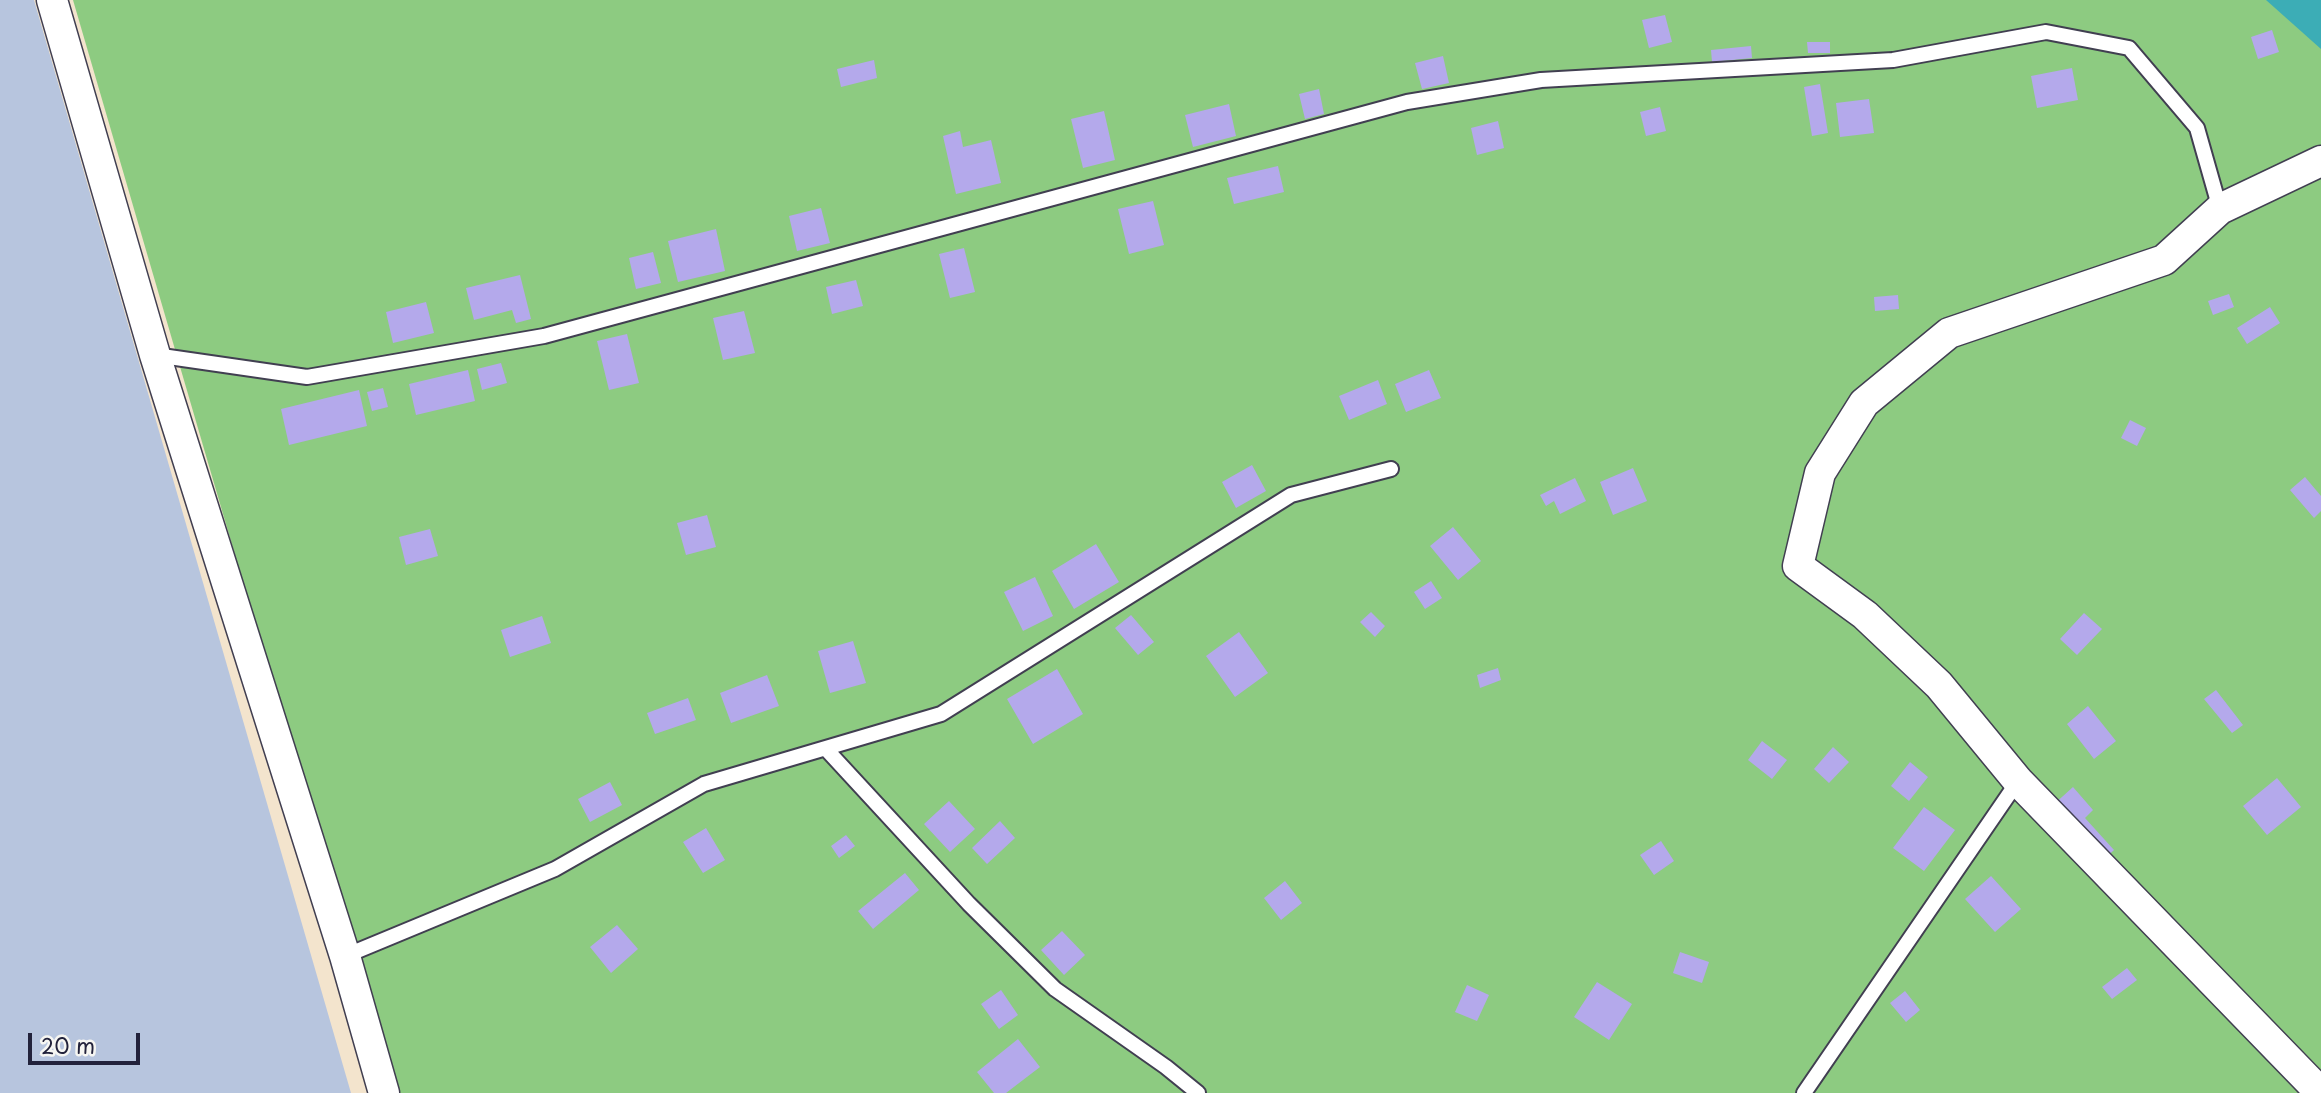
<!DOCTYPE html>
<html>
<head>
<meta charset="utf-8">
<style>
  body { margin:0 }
  #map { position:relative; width:2321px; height:1093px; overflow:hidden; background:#f3e4cd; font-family:"Playpen Sans",sans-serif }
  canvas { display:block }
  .scale { position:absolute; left:28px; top:1033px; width:112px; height:32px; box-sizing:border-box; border:4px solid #22223b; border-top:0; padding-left:9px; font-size:21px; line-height:24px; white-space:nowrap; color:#22223b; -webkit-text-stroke:5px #f6f6f2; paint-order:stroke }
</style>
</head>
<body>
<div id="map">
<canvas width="2321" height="1093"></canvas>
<div class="scale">20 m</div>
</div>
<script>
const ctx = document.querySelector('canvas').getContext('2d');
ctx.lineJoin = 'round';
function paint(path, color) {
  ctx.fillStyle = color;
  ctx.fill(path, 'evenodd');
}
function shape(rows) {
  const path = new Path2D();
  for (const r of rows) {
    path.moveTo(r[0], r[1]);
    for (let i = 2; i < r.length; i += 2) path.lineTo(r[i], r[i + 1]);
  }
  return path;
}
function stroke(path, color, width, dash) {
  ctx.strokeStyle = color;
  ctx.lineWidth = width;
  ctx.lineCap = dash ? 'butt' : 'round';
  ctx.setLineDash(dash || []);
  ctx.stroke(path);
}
paint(shape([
  [0,0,34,0,351,1093,0,1093]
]), '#b7c5de');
paint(shape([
  [73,0,2321,0,2321,1093,392,1093]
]), '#8dcb81');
paint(shape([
  [2266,0,2321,0,2321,49]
]), '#3cadb6');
paint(shape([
  [1665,15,1672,42,1649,48,1642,20],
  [2272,30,2279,52,2258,59,2251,37],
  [1807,42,1830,42,1830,53,1808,53],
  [1751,46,1752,58,1712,62,1711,50],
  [1443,56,1449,83,1422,89,1415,63],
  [874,60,877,78,841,87,837,69],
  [2072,68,2078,100,2037,108,2031,76],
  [1820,84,1828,133,1812,136,1804,87],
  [1319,89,1324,114,1305,119,1299,94],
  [1869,99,1874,133,1840,137,1836,103],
  [1229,104,1236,136,1193,147,1185,115],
  [1660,107,1666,131,1646,136,1640,112],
  [1104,111,1115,160,1083,168,1071,119],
  [1498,121,1504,148,1477,155,1471,128],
  [960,131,963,147,991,140,1001,183,956,194,943,136],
  [1278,166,1284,192,1234,204,1227,178],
  [1153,201,1164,245,1129,254,1118,209],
  [821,208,830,243,797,251,789,216],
  [716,229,725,271,678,282,668,241],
  [964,248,975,292,950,298,939,254],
  [653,252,661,283,636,289,629,258],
  [520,275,531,319,516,323,512,310,474,320,466,288],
  [856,280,863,306,832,314,826,287],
  [2229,294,2234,307,2213,315,2208,301],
  [1898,295,1899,309,1875,311,1874,297],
  [426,302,434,333,393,343,386,312],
  [2270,307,2280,323,2247,344,2237,328],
  [744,311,755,353,723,360,713,318],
  [627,334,639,383,609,390,597,341],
  [501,363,507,383,482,390,477,369],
  [468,370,475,401,416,415,409,384],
  [1429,370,1441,398,1406,412,1395,384],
  [1378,380,1387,404,1349,420,1339,396],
  [383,388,388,407,372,411,367,392],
  [359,390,367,426,289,445,281,409],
  [2130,420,2146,428,2137,446,2121,438],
  [1252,465,1266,491,1236,508,1222,482],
  [1633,468,1647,501,1613,515,1600,482],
  [2305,477,2321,496,2321,511,2314,518,2290,490],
  [1575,478,1586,501,1560,514,1554,501,1546,506,1540,495],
  [707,515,716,547,686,555,677,523],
  [1453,527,1481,561,1458,580,1430,546],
  [430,529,438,556,406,565,399,537],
  [1096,544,1119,582,1074,609,1052,571],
  [1035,577,1053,616,1023,631,1004,592],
  [1431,581,1442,598,1425,609,1414,592],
  [1371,612,1385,626,1375,637,1360,622],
  [2084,613,2102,629,2077,655,2060,639],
  [1131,615,1154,642,1138,655,1115,628],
  [542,616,551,643,510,657,501,630],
  [1239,632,1268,673,1235,697,1206,656],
  [853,641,866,683,830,693,818,651],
  [1498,668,1501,680,1480,688,1477,675],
  [1057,669,1083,714,1033,744,1007,699],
  [767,675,779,706,731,723,720,693],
  [2216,690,2243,725,2232,733,2204,699],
  [688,698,696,720,655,734,647,713],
  [2088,706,2116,741,2094,759,2067,724],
  [1762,741,1787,760,1772,779,1748,760],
  [1833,747,1849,762,1829,783,1814,769],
  [1910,762,1928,777,1909,801,1891,786],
  [2277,778,2301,807,2267,835,2243,806],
  [610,782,622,805,590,822,578,799],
  [2073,787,2093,810,2085,818,2114,850,2102,861,2052,806],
  [949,801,975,829,950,852,924,824],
  [1924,807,1955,830,1924,871,1893,848],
  [1000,821,1015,838,987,864,972,848],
  [706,828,725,860,703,873,683,842],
  [846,835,855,846,839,858,831,846],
  [1661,841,1674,861,1654,875,1640,855],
  [905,873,919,890,873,929,858,911],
  [1991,876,2021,909,1995,932,1965,899],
  [1285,881,1302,903,1281,920,1264,898],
  [617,925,638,949,611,973,590,947],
  [1062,931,1085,955,1064,975,1041,950],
  [1680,952,1709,962,1702,983,1673,973],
  [2127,968,2137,980,2112,999,2102,987],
  [1597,982,1632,1004,1609,1040,1574,1017],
  [1467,985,1489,995,1477,1021,1455,1012],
  [1001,990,1018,1015,999,1029,981,1004],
  [1905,991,1920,1010,1906,1022,1890,1003],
  [1018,1039,1040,1067,1006,1093,994,1093,977,1072]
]), '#b4a9eb');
const lane = shape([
  [155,355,307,377,544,336,1407,102,1541,80,1893,60,2046,32,2129,48,2197,128,2220,209],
  [826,749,969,904,1055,989,1166,1067,1198,1093],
  [345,956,555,869,704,784,941,714,1291,495,1391,469],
  [1804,1093,2018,781]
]);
const street = shape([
  [52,0,155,355,345,956,384,1093],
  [2317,1089,2018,781,1939,685,1865,615,1798,566,1820,473,1864,403,1949,333,2164,260,2220,209,2321,161]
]);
stroke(lane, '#413f51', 18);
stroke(street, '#413f51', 33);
stroke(lane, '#fff', 14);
stroke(street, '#fff', 30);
</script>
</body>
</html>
